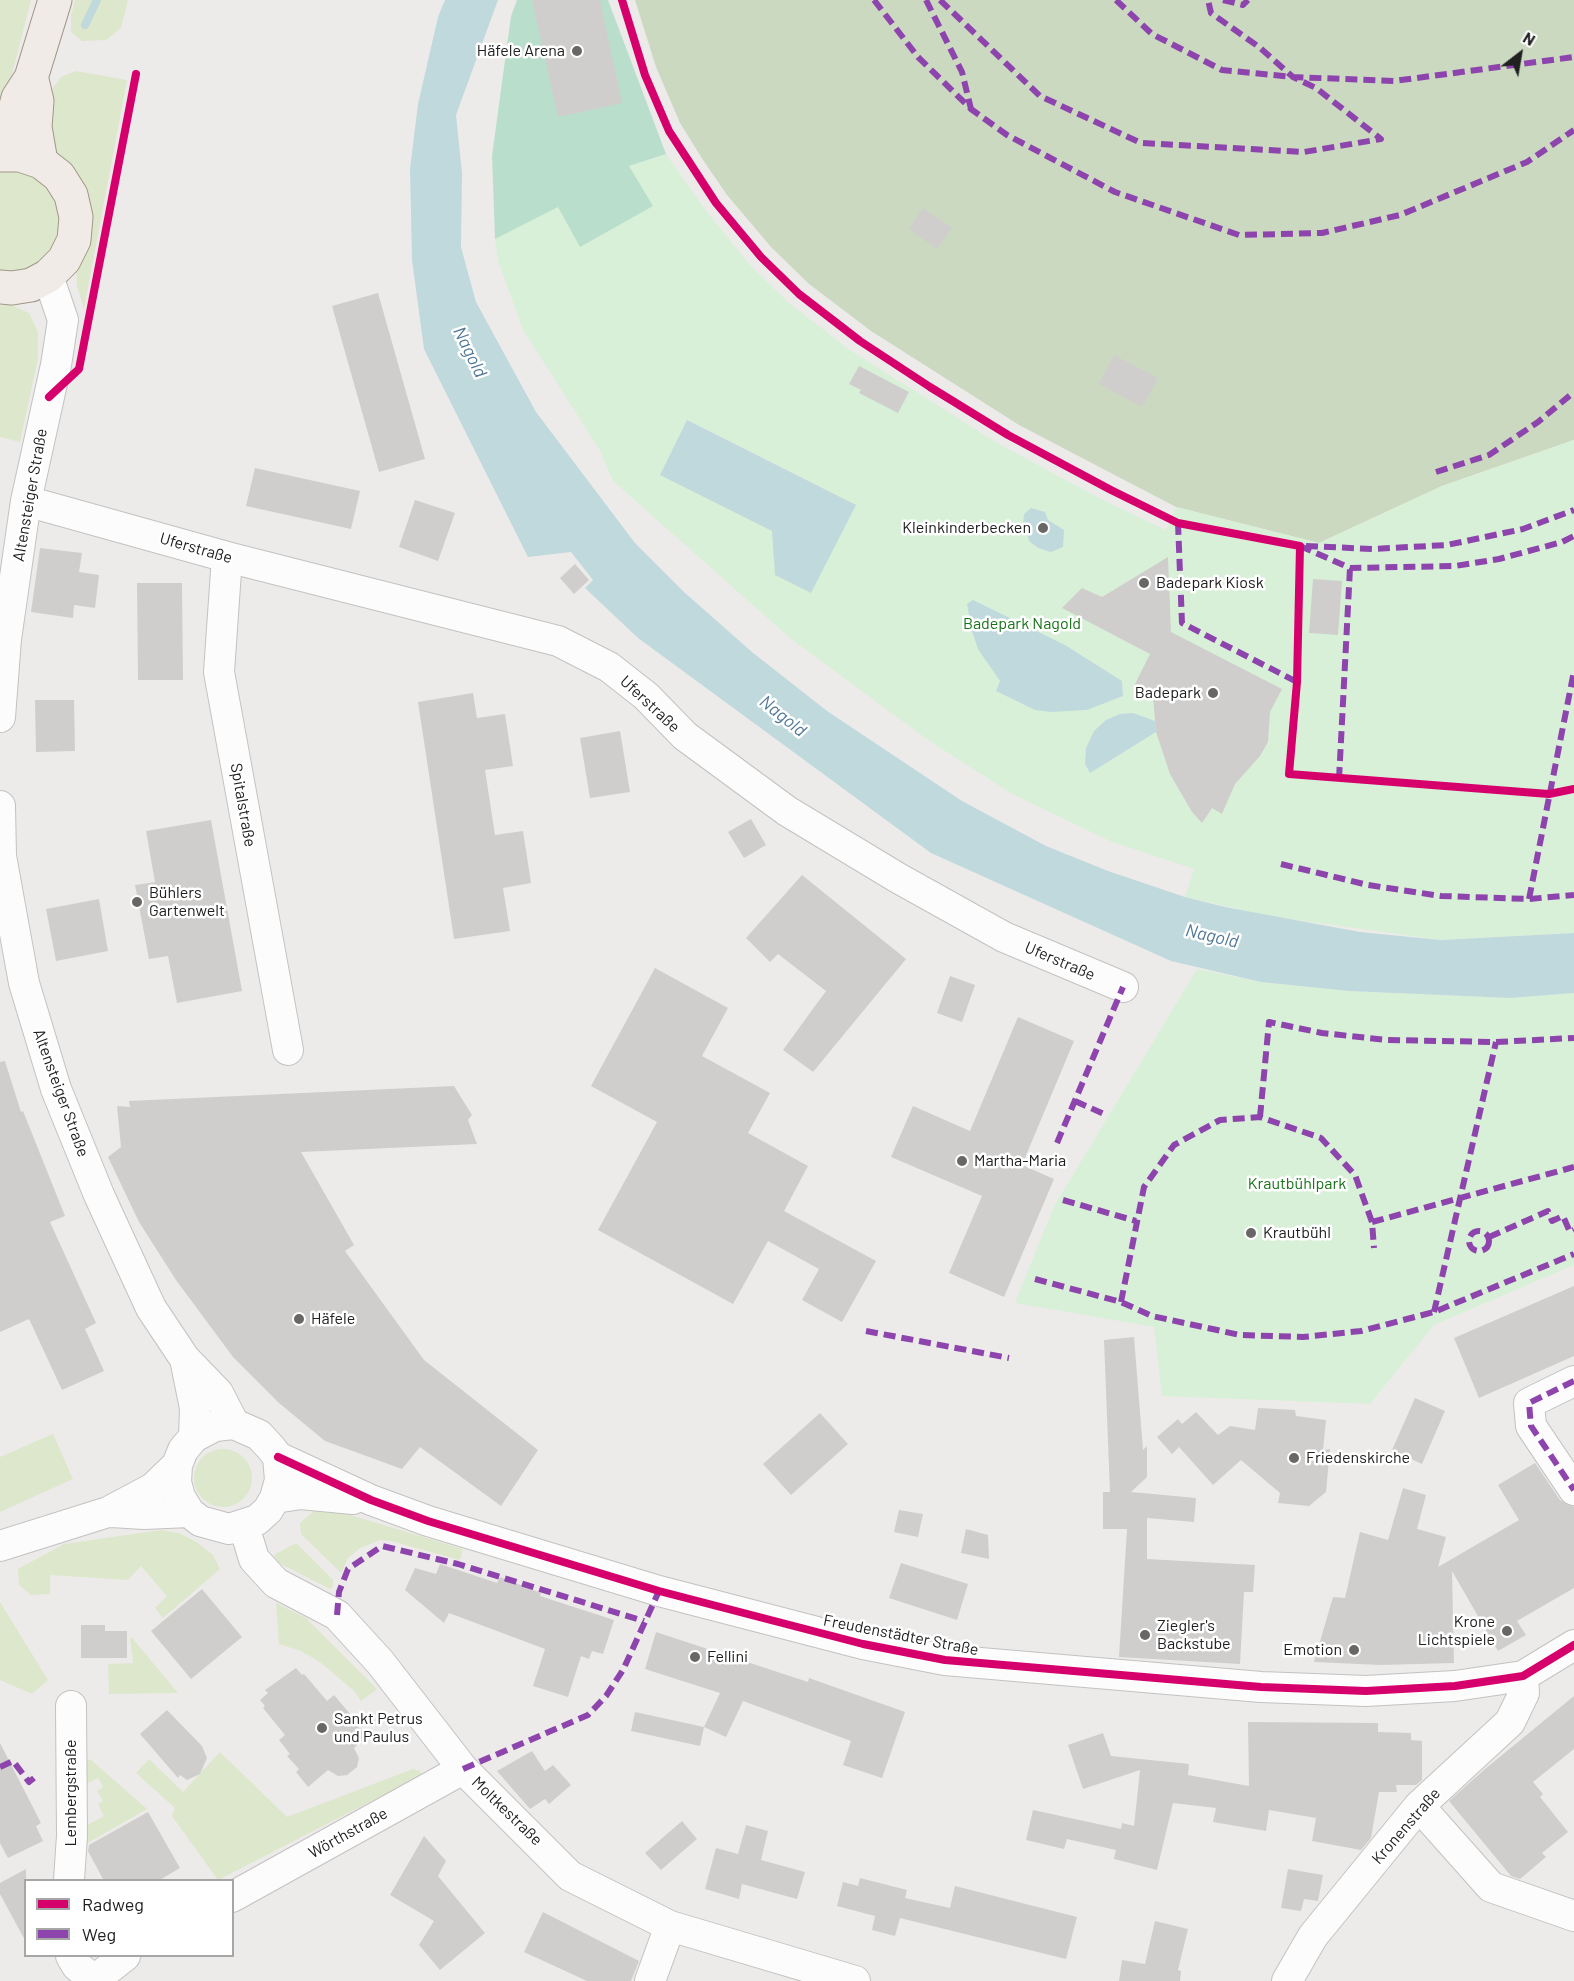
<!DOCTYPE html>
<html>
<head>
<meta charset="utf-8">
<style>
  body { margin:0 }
  #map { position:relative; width:1574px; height:1981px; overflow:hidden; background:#edebe9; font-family:Barlow,sans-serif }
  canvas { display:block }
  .legend { position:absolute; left:24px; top:1879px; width:210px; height:78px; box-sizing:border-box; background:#fff; border:2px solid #a6a6a6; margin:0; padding:8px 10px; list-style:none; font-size:18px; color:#202020 }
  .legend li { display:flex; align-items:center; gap:12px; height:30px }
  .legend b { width:30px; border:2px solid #a6a6a6 }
  .north { position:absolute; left:1490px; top:24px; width:60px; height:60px; -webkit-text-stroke:4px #fff; paint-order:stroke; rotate:31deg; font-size:16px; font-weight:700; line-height:24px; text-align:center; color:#202020 }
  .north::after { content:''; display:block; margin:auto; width:21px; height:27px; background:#202020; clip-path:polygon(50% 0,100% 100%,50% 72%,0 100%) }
</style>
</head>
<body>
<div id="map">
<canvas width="1574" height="1981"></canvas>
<ul class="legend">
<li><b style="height:8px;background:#d6006c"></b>Radweg</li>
<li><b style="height:8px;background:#8e44ad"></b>Weg</li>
</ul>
<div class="north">N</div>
</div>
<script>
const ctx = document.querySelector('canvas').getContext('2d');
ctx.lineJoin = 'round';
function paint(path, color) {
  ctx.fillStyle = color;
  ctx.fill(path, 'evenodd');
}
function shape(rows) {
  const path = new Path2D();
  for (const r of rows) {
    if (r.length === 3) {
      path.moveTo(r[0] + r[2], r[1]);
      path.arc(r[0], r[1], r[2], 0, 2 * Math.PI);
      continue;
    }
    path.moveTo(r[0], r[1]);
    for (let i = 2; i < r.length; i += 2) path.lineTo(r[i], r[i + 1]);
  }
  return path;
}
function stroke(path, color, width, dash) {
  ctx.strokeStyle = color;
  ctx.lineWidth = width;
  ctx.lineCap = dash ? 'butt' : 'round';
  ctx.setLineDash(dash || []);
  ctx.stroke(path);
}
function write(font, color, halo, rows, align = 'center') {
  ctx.font = font + ' Barlow,sans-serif';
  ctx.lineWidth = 5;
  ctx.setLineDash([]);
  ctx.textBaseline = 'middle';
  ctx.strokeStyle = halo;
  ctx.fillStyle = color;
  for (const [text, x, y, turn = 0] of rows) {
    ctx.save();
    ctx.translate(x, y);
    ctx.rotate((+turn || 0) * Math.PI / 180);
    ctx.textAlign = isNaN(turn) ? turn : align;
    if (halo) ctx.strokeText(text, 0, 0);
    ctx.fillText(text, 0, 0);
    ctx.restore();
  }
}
paint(shape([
  [0,0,31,0,0,122],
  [75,0,128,0,121,28,106,40,82,41,71,32,71,16],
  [76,71,127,80,84,309,77,286,76,262,50,147,47,96,61,77],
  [16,169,36,176,51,190,60,208,62,229,55,248,41,264,23,273,0,273,0,170],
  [7,303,29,313,38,332,38,358,20,442,0,437,0,306],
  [53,1434,73,1479,0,1512,0,1457],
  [223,1478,29],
  [315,1510,337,1511,463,1549,460,1560,391,1541,380,1540,360,1548,348,1558,341,1573,301,1534,300,1523],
  [161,1530,179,1533,198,1543,213,1555,220,1569,163,1618,155,1608,167,1596,141,1566,128,1580,50,1575,50,1594,31,1595,19,1585,18,1569,64,1544],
  [296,1543,333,1580,333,1587,330,1589,279,1563,275,1558,274,1555],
  [0,1602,48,1680,32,1694,0,1680],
  [276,1603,306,1618,377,1689,361,1701,355,1692,320,1662,301,1651,279,1644],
  [130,1638,132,1638,178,1693,109,1694,108,1664,133,1663],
  [220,1752,287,1817,413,1769,420,1771,423,1777,405,1796,389,1792,218,1880,172,1816,175,1808,136,1773,149,1759,183,1792],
  [90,1759,147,1809,84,1845,82,1828,104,1816,98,1804,103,1801,97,1791,103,1787,98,1778,81,1787,80,1767]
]), '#dce7cb');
paint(shape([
  [635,0,1574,0,1574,440,1442,486,1319,543,1176,507,1019,425,871,331,809,284,771,247,727,195,703,160,680,123,656,67]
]), '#cbd9c1');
paint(shape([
  [666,154,707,212,751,266,789,303,850,350,999,444,1101,499,1166,530,1176,507,1319,543,1442,486,1574,440,1574,933,1441,940,1268,916,1185,897,1194,869,1112,842,1012,794,928,740,791,639,613,481,599,449,523,330,498,261,495,239,629,166],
  [1197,969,1261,982,1349,991,1510,998,1574,993,1574,1265,1434,1325,1370,1404,1162,1396,1154,1327,1015,1303,1054,1206]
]), '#d9f0d8');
paint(shape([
  [517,0,608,0,666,154,629,166,653,206,580,247,558,207,495,239,492,156,511,16]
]), '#b9dfcc');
paint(shape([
  [445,0,498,0,456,115,462,173,461,247,476,302,536,412,635,543,684,592,752,652,827,711,962,801,1046,846,1108,871,1185,897,1225,907,1360,932,1441,940,1574,933,1574,993,1510,998,1349,991,1261,982,1171,961,931,853,638,638,585,588,593,580,571,552,528,557,424,349,412,260,410,169,418,104,438,17],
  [687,420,856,505,811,593,775,575,772,531,660,475],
  [1031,508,1045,512,1048,520,1064,530,1063,547,1051,552,1038,548,1030,542,1023,525,1024,514],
  [973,600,1065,645,1122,681,1123,696,1087,710,1051,712,1035,710,996,691,1000,681,978,649,972,631,967,604],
  [1133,713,1155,721,1156,732,1090,773,1085,764,1086,748,1094,731,1106,720,1120,714]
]), '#c0d9dd');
stroke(shape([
  [85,25,97,0]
]), '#c0d9dd', 8);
paint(shape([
  [532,0,600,0,622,103,558,117],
  [923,208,952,228,937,249,909,229],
  [378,293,425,459,379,472,332,306],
  [1114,355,1158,378,1142,407,1099,384],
  [859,366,909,392,898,413,859,393,861,390,849,384],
  [255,468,360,491,351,529,246,506],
  [415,500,455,513,438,561,399,547],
  [40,548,82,553,79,572,99,575,95,608,74,605,73,618,31,612],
  [1168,557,1171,632,1282,689,1270,712,1268,742,1260,756,1235,784,1222,814,1212,808,1202,823,1192,812,1170,774,1156,732,1153,696,1134,686,1150,654,1062,608,1082,588,1102,597],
  [575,564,589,580,574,594,560,578],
  [1313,579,1342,581,1338,635,1309,633],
  [137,583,182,583,183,680,138,680],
  [473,693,477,718,505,714,513,766,485,770,495,835,523,831,531,883,503,888,510,931,454,939,418,702],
  [35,700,74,700,75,751,36,752],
  [620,731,630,792,590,798,580,738],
  [751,819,766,845,744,858,728,832],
  [211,820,242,991,177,1003,168,956,149,959,135,885,155,882,146,831],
  [802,875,906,959,813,1072,783,1050,826,991,778,954,770,962,746,938],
  [99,899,108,951,56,961,46,909],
  [655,968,728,1008,702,1056,770,1093,748,1133,808,1166,784,1211,876,1261,842,1322,802,1300,819,1269,768,1241,733,1304,598,1230,657,1122,591,1086],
  [950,976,975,985,962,1022,937,1013],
  [1018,1017,1074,1041,1022,1165,1054,1179,1004,1297,949,1273,982,1196,891,1157,913,1106,970,1131],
  [5,1061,21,1112,23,1111,65,1216,50,1222,96,1323,85,1329,104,1371,62,1390,29,1319,0,1332,0,1062],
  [454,1086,472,1115,468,1120,477,1144,301,1152,354,1245,345,1251,424,1360,538,1450,501,1506,420,1447,402,1469,325,1441,279,1403,233,1357,176,1280,139,1222,108,1157,121,1147,117,1106,130,1107,129,1101],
  [1574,1286,1574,1356,1479,1398,1454,1338],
  [1134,1337,1143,1450,1147,1446,1147,1477,1131,1492,1196,1498,1194,1522,1147,1518,1147,1559,1255,1565,1253,1592,1244,1592,1240,1664,1119,1657,1127,1529,1103,1529,1103,1492,1110,1492,1104,1340],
  [1415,1398,1445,1411,1422,1464,1392,1450],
  [1258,1408,1295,1410,1296,1416,1326,1420,1323,1450,1330,1449,1326,1492,1309,1506,1278,1503,1280,1493,1241,1460,1213,1485,1179,1447,1172,1454,1157,1437,1178,1419,1182,1424,1196,1412,1218,1435,1230,1426,1255,1430],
  [820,1413,848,1444,791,1495,763,1464],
  [1535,1463,1560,1500,1574,1507,1574,1588,1517,1621,1526,1635,1498,1651,1452,1571,1454,1663,1381,1665,1314,1662,1333,1597,1345,1598,1360,1532,1388,1540,1403,1488,1426,1495,1417,1529,1446,1537,1438,1567,1519,1520,1498,1485],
  [899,1510,923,1514,918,1537,894,1532],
  [966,1529,988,1535,989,1559,961,1553],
  [901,1563,968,1584,957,1620,889,1598],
  [440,1564,497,1583,500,1577,541,1593,540,1596,614,1620,603,1654,592,1651,589,1659,581,1656,568,1697,533,1686,545,1649,449,1613,444,1623,405,1590,415,1568,436,1574],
  [202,1589,242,1637,191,1679,151,1631],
  [81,1625,105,1625,105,1631,127,1631,127,1658,81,1658],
  [656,1632,808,1682,809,1678,905,1712,882,1778,843,1765,851,1741,743,1701,726,1737,704,1727,720,1693,645,1669],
  [296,1668,302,1675,304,1674,327,1701,334,1695,357,1722,355,1723,366,1736,354,1748,359,1758,357,1767,347,1775,338,1776,328,1770,308,1787,296,1772,299,1769,287,1756,290,1754,279,1740,285,1735,263,1708,265,1706,260,1700,268,1693,265,1690],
  [1574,1696,1574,1749,1533,1782,1543,1794,1540,1797,1568,1832,1542,1853,1546,1857,1520,1879,1511,1876,1449,1801,1485,1769],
  [167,1710,202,1746,207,1758,200,1774,187,1780,180,1775,178,1778,140,1734],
  [635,1712,704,1727,700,1746,631,1731],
  [1248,1722,1378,1723,1378,1732,1411,1733,1411,1740,1422,1741,1422,1780,1416,1785,1396,1785,1397,1792,1379,1792,1371,1838,1361,1850,1312,1841,1316,1818,1269,1810,1266,1831,1213,1822,1216,1808,1173,1803,1157,1870,1114,1859,1116,1850,1067,1839,1064,1849,1026,1840,1033,1810,1121,1829,1122,1823,1134,1826,1140,1770,1083,1789,1068,1745,1103,1733,1111,1756,1189,1764,1188,1775,1249,1786],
  [0,1743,41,1823,36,1826,43,1841,8,1858,0,1843],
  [532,1751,545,1771,553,1765,571,1785,549,1804,545,1799,530,1809,497,1771],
  [148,1812,180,1868,158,1881,104,1881,88,1851,89,1845],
  [682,1821,697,1839,661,1870,645,1853],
  [746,1825,768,1831,761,1860,805,1872,797,1899,742,1884,739,1899,705,1889,716,1848,738,1854],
  [424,1836,446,1861,438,1876,485,1933,440,1970,419,1945,434,1921,390,1895],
  [26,1869,26,1942,0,1894,0,1883],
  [1288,1869,1323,1875,1318,1901,1304,1899,1301,1911,1281,1908],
  [860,1878,907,1890,905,1898,950,1908,955,1886,1077,1917,1066,1959,900,1918,895,1936,872,1930,875,1916,837,1906,843,1882,858,1886],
  [543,1912,639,1961,631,1981,587,1981,524,1952],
  [1155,1921,1188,1929,1178,1970,1181,1971,1180,1981,1119,1981,1122,1960,1145,1964]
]), '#d0cecc');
const minor = shape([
  [26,501,227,557,558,641,609,667,646,696,685,736,787,811,898,878,1004,937,1123,987],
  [227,557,219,672,288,1050],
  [0,717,6,639,26,501,56,365,63,320,48,276],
  [0,806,1,856,24,983,56,1089,99,1195,151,1308,185,1359,218,1393,234,1424],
  [185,1359,195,1408,194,1437],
  [1574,1381,1529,1403,1531,1426,1574,1490],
  [234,1424,259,1435,271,1448,278,1457,280,1480,275,1498,268,1510,257,1520,229,1529,200,1521,189,1512,180,1497,176,1482,177,1465,183,1450,194,1437,215,1426,234,1424],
  [278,1457,371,1500,428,1521,659,1591,863,1644,945,1660,1261,1687,1366,1691,1455,1686,1523,1676,1574,1645],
  [275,1498,301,1494,353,1499],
  [111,1512,144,1514,189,1512],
  [244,1526,254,1559,276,1583,337,1615,380,1662,463,1769,570,1876,670,1926,855,1981],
  [0,1546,108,1512,153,1488,177,1465],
  [1419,1806,1491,1887,1574,1916],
  [69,1880,72,1836,71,1706],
  [232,1897,463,1769],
  [71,1956,77,1966,94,1980],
  [93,1981,125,1956],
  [650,1981,670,1926],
  [1287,1981,1313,1936,1419,1806,1510,1722,1524,1693,1523,1676]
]);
const major = shape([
  [32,80,37,101,35,127,41,162],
  [0,149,9,132,18,98,31,78,55,0],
  [0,155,20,155,41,162,59,176,71,195,76,217,74,240,64,260,48,276,31,285,12,288,0,287]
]);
stroke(minor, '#c3c2c1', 32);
stroke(major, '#a19788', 35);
stroke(minor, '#fcfcfc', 30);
stroke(major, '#f0ebe6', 33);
stroke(shape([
  [874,0,918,57,971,109,1007,135,1115,192,1239,235,1322,233,1400,215,1527,162,1574,130],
  [926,0,962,72,971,109],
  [940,0,1040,96,1141,143,1304,152,1381,139,1316,88,1293,77,1259,47,1211,13,1208,0],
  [1116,0,1152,34,1222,70,1293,77,1394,81,1574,57],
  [1223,0,1243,5,1248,0],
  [1436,472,1489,455,1538,422,1574,392],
  [1178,523,1182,623,1297,682],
  [1300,546,1350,568,1455,566,1499,559,1562,542,1574,536],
  [1306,546,1373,549,1447,545,1523,529,1574,510],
  [1339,779,1350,568],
  [1281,864,1368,885,1441,896,1529,899,1574,895],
  [1529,899,1574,671],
  [1075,1101,1104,1114],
  [1260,1117,1269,1022,1322,1033,1387,1040,1496,1042,1574,1038],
  [1057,1143,1123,987],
  [1063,1200,1136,1221],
  [1372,1222,1574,1167],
  [1479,1241,10],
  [1489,1237,1548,1211,1552,1221,1563,1216,1570,1232,1574,1230],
  [1035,1279,1121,1302,1152,1316,1240,1335,1303,1337,1361,1331,1434,1312,1574,1254],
  [1121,1302,1144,1187,1174,1145,1220,1120,1260,1117,1321,1138,1355,1175,1372,1222,1374,1248],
  [1434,1312,1496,1042],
  [866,1331,1009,1358],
  [1574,1381,1529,1403,1531,1426,1574,1490],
  [337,1615,339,1592,348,1569,382,1546,458,1564,644,1621],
  [0,1767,13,1761,29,1782,34,1778],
  [463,1769,588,1715,606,1696,623,1670,659,1591]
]), '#8e44ad', 6, [12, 6]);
stroke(shape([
  [622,0,645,75,669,131,716,203,761,257,799,294,860,341,930,387,1008,435,1111,490,1178,523,1300,546,1297,682,1289,774,1549,794,1574,789],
  [49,397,79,369,136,74],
  [278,1457,371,1500,428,1521,659,1591,863,1644,945,1660,1261,1687,1366,1691,1455,1686,1523,1676,1574,1645]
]), '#d6006c', 8);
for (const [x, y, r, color] of [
  [577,51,6,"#686766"],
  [1043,528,6,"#686766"],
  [1144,583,6,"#686766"],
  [1213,693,6,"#686766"],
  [137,902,6,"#686766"],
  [962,1161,6,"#686766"],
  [1251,1233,6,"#686766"],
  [299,1319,6,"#686766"],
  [1294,1458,6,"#686766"],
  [1507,1631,6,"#686766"],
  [1145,1635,6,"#686766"],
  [1354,1650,6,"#686766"],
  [695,1657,6,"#686766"],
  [322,1728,6,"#686766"]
]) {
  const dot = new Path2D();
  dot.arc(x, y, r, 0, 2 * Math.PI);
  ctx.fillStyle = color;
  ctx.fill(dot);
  stroke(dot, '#fff', 2);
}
write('16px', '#202020', '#fff', [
  ["Häfele Arena",565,51,"right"],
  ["Kleinkinderbecken",1031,528,"right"],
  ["Badepark Kiosk",1156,583],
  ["Badepark",1201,693,"right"],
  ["Bühlers",149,893],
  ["Gartenwelt",149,911],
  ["Martha-Maria",974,1161],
  ["Krautbühl",1263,1233],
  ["Häfele",311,1319],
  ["Friedenskirche",1306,1458],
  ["Krone",1495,1622,"right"],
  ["Lichtspiele",1495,1640,"right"],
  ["Ziegler's",1157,1626],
  ["Backstube",1157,1644],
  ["Emotion",1342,1650,"right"],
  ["Fellini",707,1657],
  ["Sankt Petrus",334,1719],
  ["und Paulus",334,1737]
], 'left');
write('16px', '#202020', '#fff', [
  ["Altensteiger Straße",30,495,-80],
  ["Uferstraße",196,548,16],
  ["Uferstraße",650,704,43],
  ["Spitalstraße",243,805,80],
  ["Uferstraße",1060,961,23],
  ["Altensteiger Straße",61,1093,70],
  ["Freudenstädter Straße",901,1635,11],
  ["Lembergstraße",71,1793,-90],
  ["Moltkestraße",507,1811,44],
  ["Kronenstraße",1406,1826,-49],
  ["Wörthstraße",348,1833,-29]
]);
write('16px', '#187319', '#fff', [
  ["Badepark Nagold",1022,624],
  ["Krautbühlpark",1297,1184]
]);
write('italic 18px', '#4f7896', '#fff', [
  ["Nagold",470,352,64],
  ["Nagold",783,716,39],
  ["Nagold",1212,936,13]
]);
</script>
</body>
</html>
